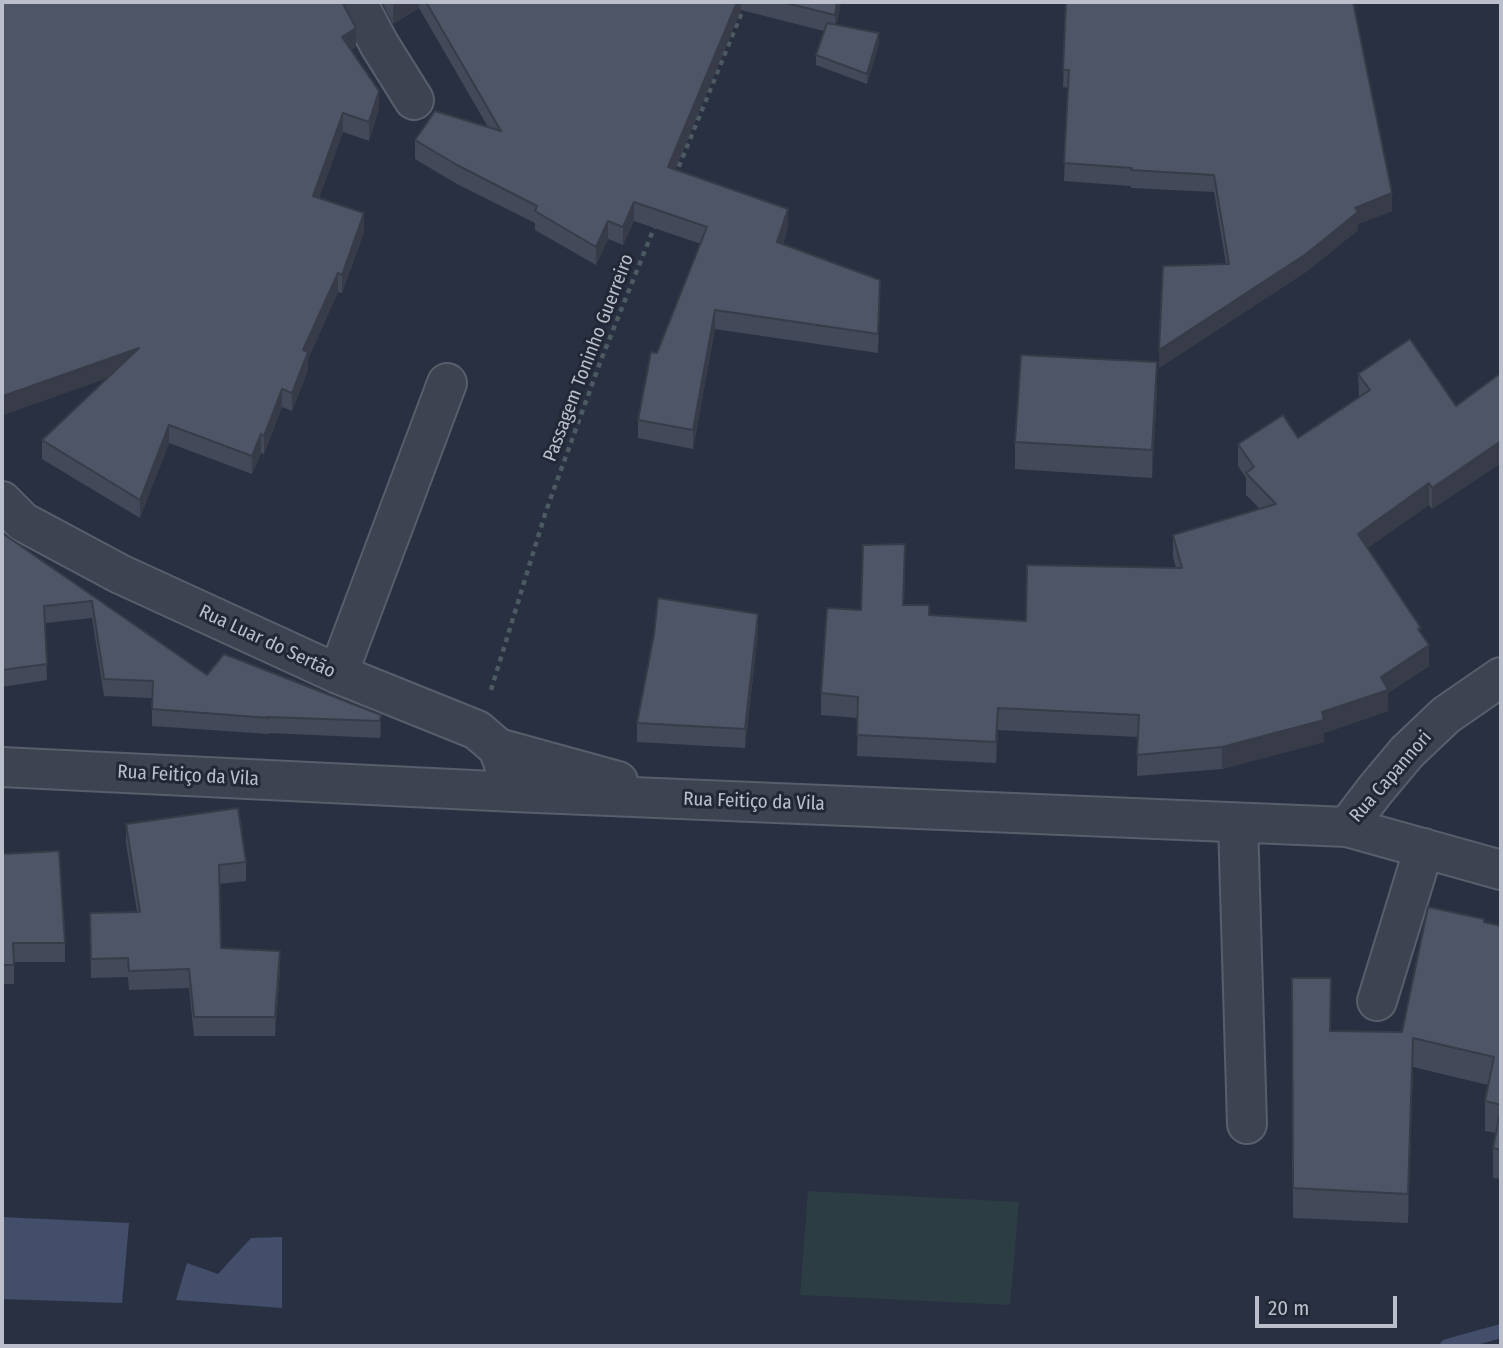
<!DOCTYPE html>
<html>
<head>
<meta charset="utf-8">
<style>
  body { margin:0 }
  #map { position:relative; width:1503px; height:1348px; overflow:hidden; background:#293041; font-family:"Fira Sans Condensed",sans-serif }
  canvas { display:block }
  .frame { position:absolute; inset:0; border:4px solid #babfcb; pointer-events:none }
  .scale { position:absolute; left:1255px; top:1296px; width:142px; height:32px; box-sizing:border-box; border:4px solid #babfcb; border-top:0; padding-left:9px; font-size:21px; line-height:24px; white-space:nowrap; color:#babfcb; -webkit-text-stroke:5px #222836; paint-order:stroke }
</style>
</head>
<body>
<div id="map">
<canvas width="1503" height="1348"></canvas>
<div class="frame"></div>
<div class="scale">20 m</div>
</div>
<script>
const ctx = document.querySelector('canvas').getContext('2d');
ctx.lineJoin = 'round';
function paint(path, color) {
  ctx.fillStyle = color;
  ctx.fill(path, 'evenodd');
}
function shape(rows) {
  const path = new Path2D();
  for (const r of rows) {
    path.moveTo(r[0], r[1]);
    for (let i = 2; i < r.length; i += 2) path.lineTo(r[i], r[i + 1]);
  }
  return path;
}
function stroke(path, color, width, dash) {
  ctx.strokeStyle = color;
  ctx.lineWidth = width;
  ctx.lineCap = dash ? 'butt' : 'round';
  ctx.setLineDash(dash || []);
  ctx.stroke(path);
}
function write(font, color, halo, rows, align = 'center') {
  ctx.font = font + ' "Fira Sans Condensed",sans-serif';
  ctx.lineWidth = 6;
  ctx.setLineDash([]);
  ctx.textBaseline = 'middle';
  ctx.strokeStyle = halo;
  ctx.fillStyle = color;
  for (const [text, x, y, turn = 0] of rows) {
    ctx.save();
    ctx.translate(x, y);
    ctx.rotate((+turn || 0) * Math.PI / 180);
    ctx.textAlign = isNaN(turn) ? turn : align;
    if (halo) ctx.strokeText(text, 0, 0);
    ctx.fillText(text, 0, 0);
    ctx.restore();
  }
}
paint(shape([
  [808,1191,1019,1202,1010,1305,800,1295]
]), '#2c3e43');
paint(shape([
  [2,1217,129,1223,122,1303,2,1299],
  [282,1237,282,1308,176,1300,187,1263,218,1274,251,1238]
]), '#424e6a');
stroke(shape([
  [1447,1346,1501,1331]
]), '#424e6a', 14);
const minor = shape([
  [357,2,379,44,414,100],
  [2,501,23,522,120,574,338,674,477,730,498,748,514,792],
  [338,674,447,383],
  [498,748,618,781],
  [2,767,514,792,1347,827,1501,870],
  [1238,823,1247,1124],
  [1347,827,1376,789,1407,752,1446,715,1501,677],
  [1377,1001,1424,848]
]);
stroke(minor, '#585e6b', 42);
stroke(shape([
  [675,176,746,2],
  [491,690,546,511,601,360,656,223]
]), '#4b5b61', 4.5, [5, 5]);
stroke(minor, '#3d4351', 38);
paint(shape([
  [2,2,356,47,351,50,379,109,369,141,343,132,319,198,364,232,342,293,338,292,308,359,308,370,292,411,282,407,264,454,261,453,252,474,169,443,140,518,42,459,42,440,107,378,3,415,2,410],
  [382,2,841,2,836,25,879,43,867,84,816,65,816,55,824,31,741,10,675,170,788,227,783,244,880,298,878,353,715,329,693,449,638,438,638,420,657,353,701,244,634,221,623,245,608,239,596,265,535,230,535,223,457,184,415,159,415,140,488,127,419,8,393,24],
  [1066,2,1392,211,1358,224,1358,230,1306,272,1159,368,1226,264,1214,192,1131,188,1131,186,1064,181,1068,88,1063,87],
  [1501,373,1501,463,1432,509,1429,505,1367,548,1421,633,1429,666,1388,693,1388,711,1324,733,1324,742,1222,769,1137,776,1138,737,998,730,996,763,857,756,858,718,821,715,821,693,861,610,905,566,904,605,929,615,1026,621,1176,568,1173,557,1173,535,1260,509,1246,495,1246,478,1238,466,1238,444,1298,438,1359,397,1358,374,1456,406],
  [1157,390,1152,478,1015,469,1015,442],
  [2,533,207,675,381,715,381,732,380,738,269,733,269,734,152,726,152,698,104,696,92,618,45,623,47,680,2,687],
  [758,633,745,748,637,742,637,723],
  [126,824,246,862,246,881,219,884,221,948,280,970,275,1036,194,1036,189,988,129,990,128,977,91,978,90,913,137,912,126,843],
  [2,854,65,943,65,962,14,962,14,984,2,984],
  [1484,922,1501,926,1501,1179,1493,1178,1493,1148,1496,1133,1485,1131,1485,1101,1488,1085,1413,1067,1408,1223,1293,1218,1292,978,1331,978,1330,1031,1402,1032]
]), '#434959');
paint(shape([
  [398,2,419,2,419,8,393,24,393,5],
  [737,2,741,2,741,10,668,186,668,167],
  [837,2,841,2,835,34,835,15],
  [356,28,356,47,342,55,342,37],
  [879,33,879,43,867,84,867,74],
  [379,91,379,109,369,141,369,122],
  [343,113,343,132,313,215,313,196],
  [1392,193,1392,211,1358,224,1358,230,1306,272,1159,368,1159,350,1355,208],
  [634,202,634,221,623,245,623,227],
  [788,209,788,227,777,261,777,242],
  [364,213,364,232,342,293,342,275],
  [608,221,608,239,596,265,596,247],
  [338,273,338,292,308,359,308,370,292,411,292,393,303,350],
  [715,310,715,329,693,449,693,430],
  [139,348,139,367,3,415,3,396],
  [1157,362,1157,390,1152,478,1152,450],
  [282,389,282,407,264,454,264,436],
  [169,425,169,443,140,518,140,500],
  [261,434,261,453,252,474,252,456],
  [1501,441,1501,463,1432,509,1432,488],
  [1429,483,1429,505,1358,555,1358,534],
  [758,614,758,633,745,748,745,729],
  [1429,645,1429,666,1388,693,1388,711,1324,733,1324,742,1222,769,1222,747,1322,712,1381,677],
  [998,708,998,730,996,763,996,742],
  [381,715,381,732,380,738,380,721],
  [280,951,280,970,275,1036,275,1017],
  [1413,1038,1413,1067,1408,1223,1408,1194]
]), '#373c48');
const building = shape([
  [2,2,342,2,356,28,342,37,379,91,369,122,343,113,313,196,364,213,342,275,338,273,303,350,308,352,292,393,282,389,264,436,261,434,252,456,169,425,140,500,42,440,139,348,3,396,2,392,2,2],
  [426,2,737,2,668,167,788,209,777,242,880,280,878,334,715,310,693,430,638,420,651,352,657,353,707,227,634,202,623,227,608,221,596,247,535,211,537,206,457,165,415,140,435,111,501,131,426,2],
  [782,2,837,2,835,15,782,2],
  [1066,2,1353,2,1392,193,1355,208,1358,212,1306,254,1159,350,1163,266,1229,264,1214,175,1131,170,1132,168,1064,163,1069,70,1063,70,1066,2],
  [827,23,879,33,867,74,816,55,827,23],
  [1410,339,1456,406,1501,373,1501,441,1432,488,1429,483,1358,534,1421,628,1418,629,1429,645,1381,677,1388,690,1322,712,1324,720,1222,747,1137,755,1139,715,998,708,996,742,857,735,858,697,821,693,827,608,861,610,863,545,905,544,903,605,929,605,929,615,1026,621,1027,565,1182,568,1173,535,1276,504,1246,473,1254,467,1238,444,1283,415,1298,438,1370,390,1358,374,1410,339],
  [1021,355,1157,362,1152,450,1015,442,1021,355],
  [2,533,207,675,224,654,381,715,380,721,267,717,269,718,152,709,153,681,104,679,92,601,44,606,47,664,2,670,2,533],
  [658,598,758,614,745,729,637,723,654,634,658,598],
  [238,808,246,862,219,865,221,948,280,951,275,1017,194,1017,189,969,129,971,128,958,91,959,90,913,140,912,126,824,238,808],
  [59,851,65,943,13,943,14,965,2,965,2,854,59,851],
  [1428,907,1484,919,1484,922,1501,926,1501,1105,1485,1101,1494,1057,1413,1038,1408,1194,1293,1188,1292,978,1331,978,1330,1031,1402,1032,1428,907],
  [1501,1108,1501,1150,1493,1148,1501,1108]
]);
paint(building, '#4e5567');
stroke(building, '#373c48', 2);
write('19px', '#babfcb', '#222836', [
  ["Passagem Toninho Guerreiro",589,358,-69],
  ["Rua Luar do Sertão",267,642,25],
  ["Rua Feitiço da Vila",188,776,3],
  ["Rua Capannori",1391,777,-49],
  ["Rua Feitiço da Vila",754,802,2]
]);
</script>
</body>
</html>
